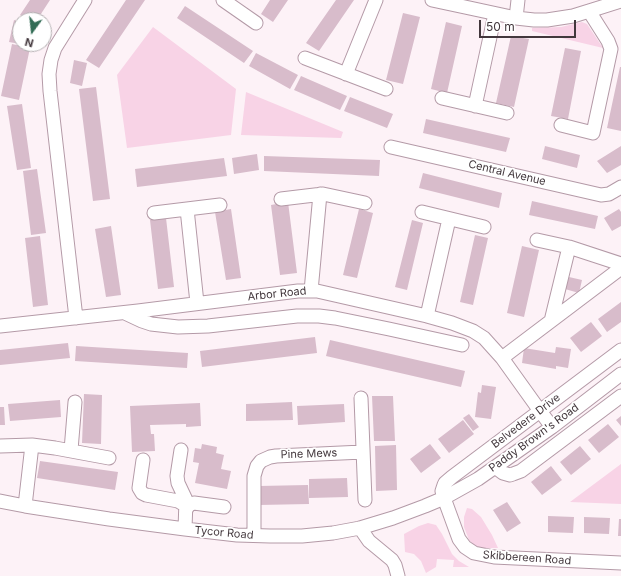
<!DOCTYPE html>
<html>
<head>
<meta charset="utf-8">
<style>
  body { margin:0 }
  #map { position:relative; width:621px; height:576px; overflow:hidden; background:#fdf2f7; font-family:Inter,sans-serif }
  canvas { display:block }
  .north { position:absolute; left:12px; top:12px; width:40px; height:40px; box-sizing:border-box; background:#fff; border:1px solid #b3afb1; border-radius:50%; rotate:195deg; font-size:11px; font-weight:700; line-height:16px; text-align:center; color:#42373c }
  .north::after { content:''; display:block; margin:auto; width:14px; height:18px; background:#326c55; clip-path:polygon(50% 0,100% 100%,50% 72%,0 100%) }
  .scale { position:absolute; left:479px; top:20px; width:97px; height:18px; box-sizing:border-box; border:2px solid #42373c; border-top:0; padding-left:5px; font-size:12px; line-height:14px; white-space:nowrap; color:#42373c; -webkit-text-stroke:3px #fff; paint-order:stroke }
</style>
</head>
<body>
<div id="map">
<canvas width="621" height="576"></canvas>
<div class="north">N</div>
<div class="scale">50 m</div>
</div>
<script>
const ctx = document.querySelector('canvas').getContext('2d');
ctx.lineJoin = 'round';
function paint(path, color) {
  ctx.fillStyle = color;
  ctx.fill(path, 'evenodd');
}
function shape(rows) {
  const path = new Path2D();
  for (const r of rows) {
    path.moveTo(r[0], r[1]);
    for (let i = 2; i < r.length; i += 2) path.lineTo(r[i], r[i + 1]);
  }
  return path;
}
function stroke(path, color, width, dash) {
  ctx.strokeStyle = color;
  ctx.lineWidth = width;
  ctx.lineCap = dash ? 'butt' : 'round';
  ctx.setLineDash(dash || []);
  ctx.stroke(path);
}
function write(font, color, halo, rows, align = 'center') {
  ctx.font = font + ' Inter,sans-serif';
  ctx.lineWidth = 3.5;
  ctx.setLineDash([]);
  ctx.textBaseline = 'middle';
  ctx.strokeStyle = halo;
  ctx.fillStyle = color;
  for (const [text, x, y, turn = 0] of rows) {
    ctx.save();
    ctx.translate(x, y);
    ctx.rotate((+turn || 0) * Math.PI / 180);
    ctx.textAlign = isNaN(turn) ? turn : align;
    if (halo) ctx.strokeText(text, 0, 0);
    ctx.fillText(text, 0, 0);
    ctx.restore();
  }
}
paint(shape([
  [582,22,587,24,603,48,532,31,532,28,561,27],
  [153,27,236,89,231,135,127,148,117,75],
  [246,92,343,132,341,138,241,135],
  [621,464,621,504,570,502],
  [467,508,472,509,481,517,492,535,498,548,480,548,474,545,469,540,464,527,464,517],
  [428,523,436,525,442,534,452,554,459,561,469,567,453,567,454,560,437,559,436,567,426,573,421,561,414,554,405,552,404,534,419,526]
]), '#f8d3e6');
paint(shape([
  [30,0,50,0,37,20,29,20,20,15],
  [126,0,145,0,99,68,86,60],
  [270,0,288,0,273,22,261,14],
  [336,0,354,0,319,51,306,43],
  [185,6,253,51,244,63,177,18],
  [403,13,420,17,403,84,386,80],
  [14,20,20,22,20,44,9,42],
  [446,22,462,26,447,93,431,89],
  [511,36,529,39,514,107,496,103],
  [12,44,30,48,19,100,1,96],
  [565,48,581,51,568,119,551,116],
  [256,53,298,75,290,89,249,66],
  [74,60,87,63,82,86,70,83],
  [620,67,621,67,621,131,607,128],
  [301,76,347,96,340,110,294,90],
  [96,87,110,199,93,201,79,89],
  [350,97,393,114,387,128,344,111],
  [22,104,31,168,17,170,7,106],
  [426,119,510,138,506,152,423,133],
  [545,146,580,155,577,168,542,159],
  [621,146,621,165,607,173,597,161],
  [257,154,259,170,234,174,232,158],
  [264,156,380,160,379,176,264,171],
  [224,158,227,176,137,187,135,169],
  [37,169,46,233,31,235,23,171],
  [423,173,502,193,499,208,419,188],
  [532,201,598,216,595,229,529,215],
  [288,202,297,273,280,275,271,205],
  [231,209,241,278,226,280,215,212],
  [359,209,373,213,357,278,343,275],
  [619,209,621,212,621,226,612,231,604,218],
  [166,218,174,287,158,289,150,220],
  [412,220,423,223,407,290,395,287],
  [111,226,121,295,106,297,95,229],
  [475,235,488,238,473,305,460,302],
  [40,236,48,305,33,307,25,238],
  [522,246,539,250,524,317,507,313],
  [569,277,582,280,579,293,565,289],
  [621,302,621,322,607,332,598,319],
  [591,322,602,336,581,352,570,338],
  [315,337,317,353,202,367,200,351],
  [330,340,465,371,461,387,326,356],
  [68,343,70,358,0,365,0,350],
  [76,346,188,353,187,368,75,361],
  [556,347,571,349,568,368,556,366,556,369,522,363,524,348,555,353],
  [482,385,496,387,491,419,475,417,478,392,481,393],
  [84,394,102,395,101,444,82,443],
  [372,396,393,396,395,441,374,441],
  [60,400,61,417,10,421,8,404],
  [292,402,293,420,246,421,246,404],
  [200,403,201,426,186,427,186,424,150,425,151,434,154,434,155,451,132,452,130,406],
  [344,404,345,422,298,425,297,406],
  [0,407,4,407,5,425,0,425],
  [469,414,479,427,473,431,463,418],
  [621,416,621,426,616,420],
  [463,420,474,434,449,453,438,439],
  [608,424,619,437,599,453,588,440],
  [202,444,217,447,216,453,224,455,221,469,231,471,227,489,195,483,199,463,193,462,195,448,201,449],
  [430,444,441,458,421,473,410,459],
  [396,445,397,490,376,491,375,446],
  [580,446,591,459,571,475,560,462],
  [40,461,118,472,115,490,37,478],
  [551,466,562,480,542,495,531,482],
  [347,478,348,497,309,498,309,479],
  [308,485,309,504,259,505,259,486],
  [507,502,521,523,507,532,493,510],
  [548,516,574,517,573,533,548,532],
  [584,517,610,518,609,534,584,533],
  [619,519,621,519,621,536,618,536]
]), '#d8bccb');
const minor = shape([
  [223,0,256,23],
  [432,0,516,18,534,20,547,20,573,16,621,1],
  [516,18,518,0],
  [305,58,386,89],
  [346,74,376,0],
  [442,98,507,113],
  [475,106,495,14],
  [561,125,593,133,611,49,608,41,589,11],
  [391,147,601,195,609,194,621,187],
  [281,199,323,194,365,203],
  [187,209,197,303],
  [422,212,484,227],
  [154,213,220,205],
  [537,240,569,247,621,264],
  [311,291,320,194],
  [125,313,142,321,151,324,178,327,208,326,297,316,319,316,335,318,389,329,462,345],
  [427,316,449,219],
  [76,318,50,91,49,74,51,60,55,48,85,0],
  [551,321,569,247],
  [0,326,138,311,298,291,317,291,427,316,452,323,473,331,484,338,502,358,540,411,552,427],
  [621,350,452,477,445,483,444,485,442,491,444,498,459,539,465,547,474,553,494,557,621,563],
  [502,358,621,268],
  [361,398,365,500],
  [32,445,55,448,109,458],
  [0,446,32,445,25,506],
  [71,450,75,402],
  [181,450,177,476,178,483,186,500,185,529],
  [143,460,139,488,142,493,146,495,178,501,185,505,187,508,189,505,194,503,224,507],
  [495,467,503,473,510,475,513,474,521,471,621,396],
  [0,501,25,506,109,519,185,529,237,535,270,536,302,536,333,533,360,528,393,518,425,506,444,498,478,479,552,427,621,374],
  [360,528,369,541,392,560,395,565,398,576],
  [254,535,254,476,257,466,261,461,270,457,276,456,363,452]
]);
stroke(minor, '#b49aa7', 15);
stroke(minor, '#fff', 13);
write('11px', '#42373c', '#fff', [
  ["Central Avenue",507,173,13],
  ["Arbor Road",277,294,-6],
  ["Belvedere Drive",526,421,-37],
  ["Paddy Brown's Road",534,438,-36],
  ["Pine Mews",309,454,-2],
  ["Tycor Road",224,533,5],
  ["Skibbereen Road",527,558,4]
]);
</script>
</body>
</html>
